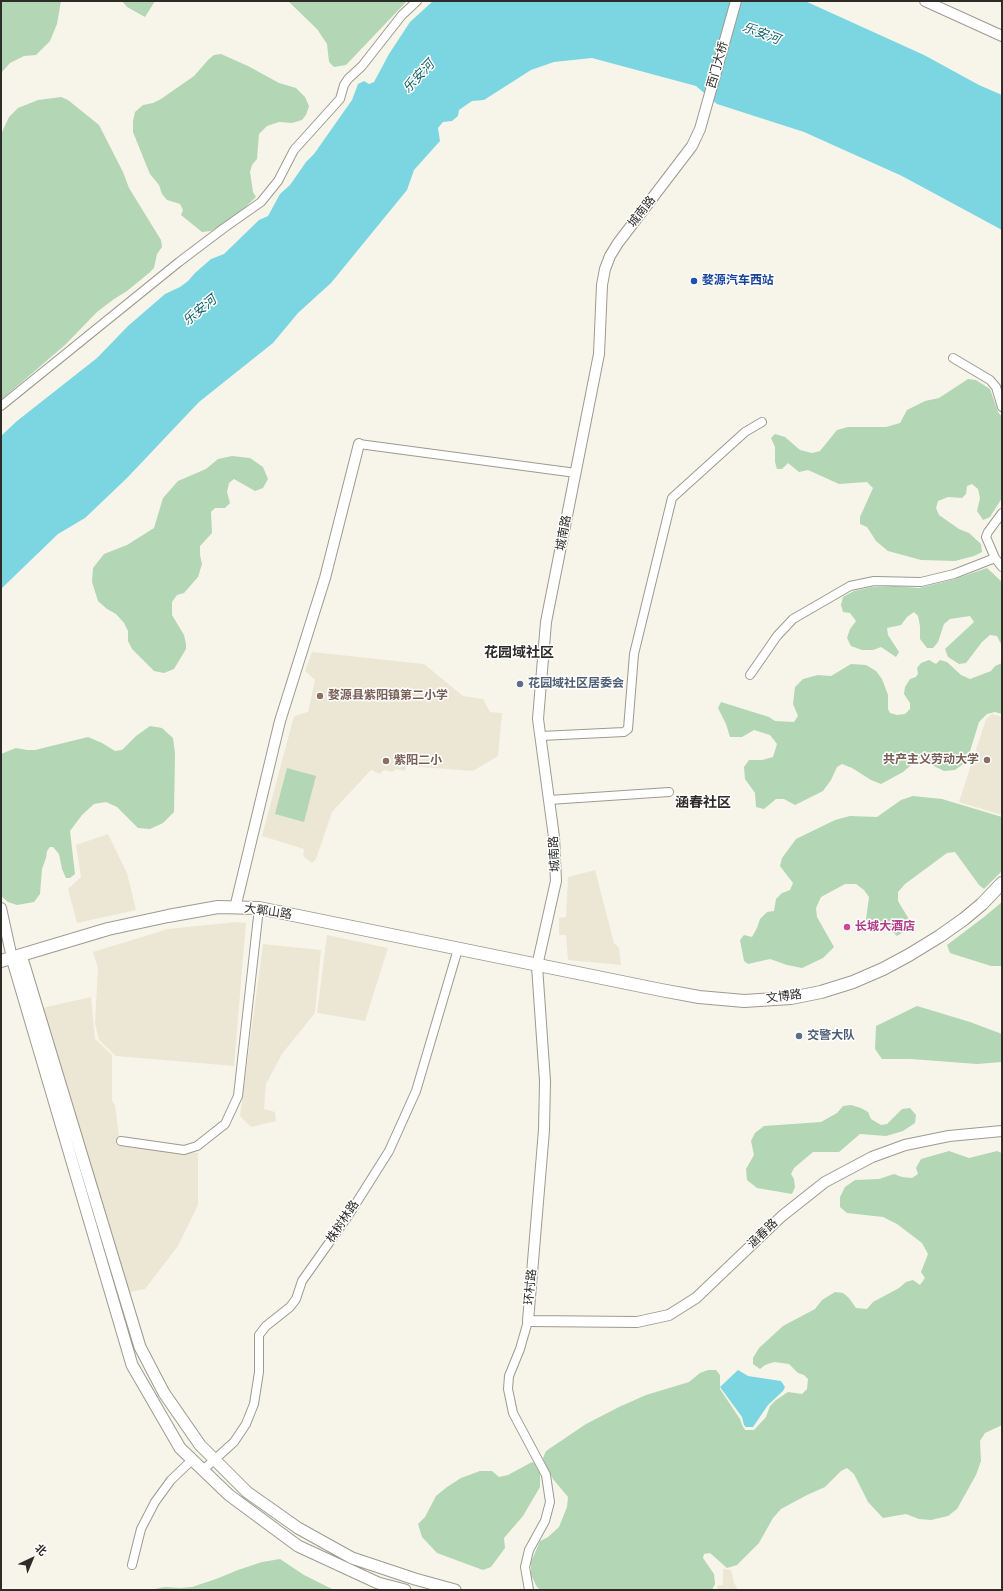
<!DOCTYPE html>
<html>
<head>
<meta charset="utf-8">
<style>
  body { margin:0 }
  #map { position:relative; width:1003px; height:1591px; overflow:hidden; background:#f7f5e9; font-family:"DejaVu Sans","Noto Sans SC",sans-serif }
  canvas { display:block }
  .frame { position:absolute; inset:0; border:2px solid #2d2c28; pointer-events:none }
  .north { position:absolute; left:12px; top:1539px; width:40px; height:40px; -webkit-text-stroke:3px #fff; paint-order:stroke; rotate:44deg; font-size:11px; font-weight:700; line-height:16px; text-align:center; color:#2d2c28 }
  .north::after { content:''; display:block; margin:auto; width:14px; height:18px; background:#2d2c28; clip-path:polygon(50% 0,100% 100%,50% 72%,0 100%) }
</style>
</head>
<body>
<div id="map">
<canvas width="1003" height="1591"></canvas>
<div class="frame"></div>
<div class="north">北</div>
</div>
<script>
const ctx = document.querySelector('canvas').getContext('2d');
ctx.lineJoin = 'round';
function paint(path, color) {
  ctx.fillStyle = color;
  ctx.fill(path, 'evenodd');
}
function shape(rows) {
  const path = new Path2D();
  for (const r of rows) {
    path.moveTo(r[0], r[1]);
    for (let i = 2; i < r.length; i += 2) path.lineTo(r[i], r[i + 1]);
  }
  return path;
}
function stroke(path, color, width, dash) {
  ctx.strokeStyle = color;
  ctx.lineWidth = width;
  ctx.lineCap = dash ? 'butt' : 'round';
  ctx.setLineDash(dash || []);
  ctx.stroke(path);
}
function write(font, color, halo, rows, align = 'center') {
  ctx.font = font + ' "DejaVu Sans","Noto Sans SC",sans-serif';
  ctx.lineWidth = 3;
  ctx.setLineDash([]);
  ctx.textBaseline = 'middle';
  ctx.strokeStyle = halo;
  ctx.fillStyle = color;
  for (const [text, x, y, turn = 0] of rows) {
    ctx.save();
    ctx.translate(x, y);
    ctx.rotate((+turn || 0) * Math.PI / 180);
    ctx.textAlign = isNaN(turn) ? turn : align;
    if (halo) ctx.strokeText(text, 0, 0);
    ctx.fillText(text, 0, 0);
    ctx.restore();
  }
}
paint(shape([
  [312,652,424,664,463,696,483,699,490,712,502,713,498,756,473,771,407,766,405,771,396,769,392,772,384,770,380,774,371,770,332,812,316,859,312,863,303,856,304,849,262,836,294,716,308,712,315,680,305,671],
  [992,714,1002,717,1002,815,959,802,986,719],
  [108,834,127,873,136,910,77,923,68,889,81,877,76,845],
  [595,870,614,943,619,948,621,965,568,960,566,935,559,935,559,918,566,917,568,877],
  [236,922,246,923,234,1066,116,1056,99,1040,95,1023,98,968,93,952,168,929],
  [327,935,388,948,365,1021,317,1013],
  [263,944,321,950,315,1013,282,1054,266,1084,264,1109,275,1112,276,1121,251,1127,240,1116],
  [91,997,95,1039,112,1055,112,1101,115,1105,120,1144,198,1153,198,1205,178,1246,145,1289,126,1293,42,1008],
  [723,1569,731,1570,734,1583,737,1587,736,1590,717,1590,718,1585,723,1585]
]), '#ece7d5');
paint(shape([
  [1,1,61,1,57,24,50,41,36,55,24,56,10,63,1,73],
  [122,1,155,1,145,17,127,7],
  [288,1,407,1,346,65,334,67,329,62,327,44,317,29],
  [221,54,248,66,279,83,296,88,305,97,309,106,306,115,302,120,292,123,279,122,267,126,259,134,257,159,252,165,250,172,253,192,256,197,236,216,211,231,202,232,181,215,183,210,180,204,167,200,162,194,159,185,150,174,145,162,133,132,133,121,135,112,143,105,153,103,161,99,194,76,209,59,214,55],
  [61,97,68,100,99,125,123,172,129,188,161,240,162,247,157,254,154,268,149,273,127,291,114,299,97,312,65,345,1,400,2,132,9,117,18,108,38,100],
  [968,379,976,380,990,389,998,412,1002,417,1002,498,990,517,983,520,977,511,980,498,978,489,972,484,967,486,966,494,962,498,948,497,938,501,936,508,939,515,959,529,969,533,981,544,982,552,974,556,955,561,921,560,888,551,876,541,867,527,860,524,860,517,873,488,867,482,839,484,808,470,799,472,788,463,782,469,777,469,775,462,775,447,771,438,775,434,785,437,800,450,812,453,820,451,837,430,848,427,886,427,900,423,907,410,925,401,939,398],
  [232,456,250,458,263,467,268,479,263,488,255,491,234,479,229,483,227,492,230,503,225,508,215,508,211,512,212,533,200,546,200,555,202,564,198,577,184,593,177,595,172,602,172,615,184,635,186,644,186,649,174,669,164,673,154,671,132,649,128,641,128,631,124,623,116,614,107,609,98,601,92,582,93,568,104,554,127,545,154,528,163,498,178,481,206,469,218,459],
  [987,568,1002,582,1002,646,997,636,990,635,982,642,966,663,959,664,948,657,945,649,974,622,970,616,950,619,944,624,938,642,933,648,927,648,920,639,920,626,918,616,914,612,907,617,901,625,887,628,888,635,899,652,896,657,881,647,873,650,862,650,851,646,847,638,850,629,856,621,850,613,843,612,841,605,843,597,854,591,872,587,895,586,919,588,955,579],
  [929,660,936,664,940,660,947,662,961,675,970,679,991,671,995,666,1002,663,1002,714,995,712,987,714,979,722,967,761,955,770,944,771,934,766,925,757,922,756,903,772,881,784,871,780,852,768,842,764,837,767,831,780,823,791,795,805,784,799,776,799,764,809,756,807,755,793,745,779,744,767,749,760,762,760,773,757,777,744,770,735,754,730,742,737,730,737,726,724,718,708,721,702,769,717,775,721,794,722,798,716,793,704,795,687,803,679,818,675,831,676,851,664,866,665,876,671,882,679,888,695,888,709,890,713,897,715,905,714,910,709,910,703,904,694,905,687,910,679,916,677,918,674,917,668,921,663],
  [150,726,162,728,173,738,175,753,174,812,163,823,150,829,138,828,117,807,106,802,94,804,82,815,70,831,75,874,70,878,66,878,62,869,59,854,53,847,50,847,47,851,46,858,42,869,40,894,34,902,17,905,8,902,1,896,1,754,16,748,27,750,35,750,88,737,102,743,115,751,122,750,136,736],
  [287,768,316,776,304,822,275,814],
  [913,796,942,799,1002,817,1002,871,984,889,979,885,955,852,947,853,905,884,898,892,898,901,913,926,897,936,883,923,877,927,871,927,866,919,869,897,864,890,856,884,845,884,821,897,816,908,817,917,834,947,823,958,802,968,787,965,770,959,748,964,744,961,740,940,744,935,752,937,757,928,760,919,767,912,774,911,776,899,782,893,790,890,793,883,780,866,782,858,796,839,835,820,850,816,877,817,901,800],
  [1002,902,1002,966,991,966,950,953,947,945,984,917],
  [917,1006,970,1022,1002,1034,1002,1062,977,1064,911,1059,882,1059,875,1049,876,1026],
  [851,1105,861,1108,868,1112,871,1119,881,1125,887,1124,902,1109,910,1108,916,1115,915,1123,903,1131,886,1136,860,1134,839,1152,813,1152,794,1168,791,1174,794,1179,795,1187,792,1194,757,1188,747,1180,746,1169,754,1155,751,1141,755,1133,764,1126,821,1122,837,1113,843,1106],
  [949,1151,969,1158,997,1151,1002,1153,1002,1425,985,1433,980,1441,981,1461,976,1475,957,1509,948,1516,931,1520,919,1519,906,1514,883,1518,868,1502,854,1474,847,1468,841,1471,825,1487,807,1495,781,1509,773,1518,759,1543,737,1565,727,1568,710,1553,704,1554,703,1558,714,1574,715,1584,712,1590,541,1590,537,1587,531,1575,531,1562,540,1541,548,1537,559,1527,567,1507,568,1497,553,1479,545,1464,543,1458,546,1451,586,1424,619,1407,646,1395,689,1382,700,1373,708,1370,716,1370,720,1375,720,1389,740,1419,742,1425,745,1430,754,1430,766,1417,770,1406,776,1400,788,1392,802,1394,807,1389,808,1379,804,1375,798,1373,789,1364,774,1362,765,1365,760,1369,753,1364,753,1358,759,1348,783,1326,815,1309,822,1300,835,1292,843,1293,849,1298,856,1308,867,1309,873,1302,899,1288,906,1282,913,1280,920,1285,925,1278,921,1272,928,1254,922,1243,897,1224,883,1217,847,1213,840,1207,840,1197,845,1187,855,1180,879,1179,894,1174,902,1177,912,1178,918,1174,916,1168,921,1159],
  [532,1462,534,1463,540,1474,540,1487,523,1516,504,1538,505,1548,491,1567,483,1570,437,1553,422,1537,418,1524,425,1517,436,1496,447,1487,461,1478,480,1471,492,1471,499,1477,508,1475],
  [280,1559,304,1575,334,1590,149,1590,165,1587,180,1588,192,1587,216,1579,238,1570,262,1562]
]), '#b3d6b4');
paint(shape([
  [433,1,805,1,924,55,979,85,1002,95,1002,230,902,176,804,132,717,104,696,86,592,58,554,62,531,70,484,100,472,101,459,110,458,116,452,121,443,122,438,128,440,141,414,170,407,190,331,283,298,313,273,343,199,402,127,478,85,518,58,534,1,589,1,436,17,421,97,358,128,326,165,294,180,287,188,281,195,273,211,259,224,254,259,220,268,216,280,194,290,185,306,162,314,154,352,100,358,84,364,81,369,84,374,82,389,54,410,22],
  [738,1370,748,1376,781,1381,785,1387,783,1391,768,1405,753,1427,746,1427,744,1425,742,1417,720,1387]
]), '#7cd6e1');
const minor = shape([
  [953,358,990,380,996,387,1002,407],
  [1,406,179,262,224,228,261,202,278,181,294,150,340,99,344,85,348,79,362,66,402,15,417,1],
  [359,444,576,473],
  [1002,513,988,532,986,537,995,558,1002,567],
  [750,675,777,636,793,619,850,586,874,581,921,582,954,574,995,558],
  [541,736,624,732,628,729,634,654,672,498,745,432,762,422],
  [549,800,669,792],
  [121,1141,184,1150,197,1146,225,1124,238,1096,259,908],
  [528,1321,520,1349,509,1376,508,1389,513,1413,546,1475,550,1502,545,1521,529,1550,525,1567,529,1590],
  [203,1470,234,1442,246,1424,254,1404,259,1372,259,1335,266,1326,290,1307,296,1299,302,1281,348,1216,389,1151,416,1091,458,949],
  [132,1565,141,1529,155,1502,171,1480,192,1460]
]);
const tertiary = shape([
  [736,1,700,129,692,146,618,243,610,256,605,269,602,285,599,354,546,622,538,719,554,837,556,881,537,966,545,1081,544,1130,528,1321,637,1322,669,1315,696,1298,782,1216,825,1182,872,1157,905,1145,949,1136,1002,1131],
  [925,1,1002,36],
  [1,908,12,958],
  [235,908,280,721,325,578,359,444]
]);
const secondary = shape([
  [21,955,140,1347,164,1393,200,1445,247,1492,298,1528,352,1558,415,1579,455,1590],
  [12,958,132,1365,180,1448,229,1495,298,1546,378,1583,405,1590]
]);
const primary = shape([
  [1,961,108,929,168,916,218,907,259,908,661,990,699,997,744,1001,791,998,821,992,853,982,883,969,909,955,940,936,964,919,982,904,1002,883]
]);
stroke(minor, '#9d9a90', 10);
stroke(tertiary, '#9d9a90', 12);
stroke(secondary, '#9d9a90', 13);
stroke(primary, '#9d9a90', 14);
stroke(minor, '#fff', 8);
stroke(tertiary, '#fff', 10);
stroke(secondary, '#fff', 11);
stroke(primary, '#fff', 12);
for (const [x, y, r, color] of [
  [694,281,4,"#1a4fb4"],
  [520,684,4,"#5c6f8a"],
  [320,696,4,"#8d6e63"],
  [987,760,4,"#8d6e63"],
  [386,761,4,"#8d6e63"],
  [847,927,4,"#d1479c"],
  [799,1036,4,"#5c6f8a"]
]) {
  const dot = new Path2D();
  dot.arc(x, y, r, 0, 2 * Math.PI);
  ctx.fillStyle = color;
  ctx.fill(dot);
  stroke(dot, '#fff', 1.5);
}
write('12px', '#2d2c28', '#fff', [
  ["西门大桥",718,65,-74],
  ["城南路",642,212,-52],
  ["城南路",564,533,-79],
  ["城南路",555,854,-93],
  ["大鄣山路",268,912,8],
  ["文博路",784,997,-7],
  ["株树林路",343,1222,-56],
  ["涵春路",763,1234,-44],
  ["环村路",531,1287,-85]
]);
write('bold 12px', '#164399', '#fff', [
  ["婺源汽车西站",702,281]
], 'left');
write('bold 12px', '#4e5e75', '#fff', [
  ["花园域社区居委会",528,684],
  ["交警大队",807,1036]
], 'left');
write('bold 12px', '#785e54', '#fff', [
  ["婺源县紫阳镇第二小学",328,696],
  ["共产主义劳动大学",979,760,"right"],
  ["紫阳二小",394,761]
], 'left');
write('bold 12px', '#b23c85', '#fff', [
  ["长城大酒店",855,927]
], 'left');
write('italic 13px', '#16626a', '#fff', [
  ["乐安河",761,34,20],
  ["乐安河",419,77,-47],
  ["乐安河",200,311,-40]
]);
write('bold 14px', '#2d2c28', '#fff', [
  ["花园域社区",519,653],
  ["涵春社区",703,803]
]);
</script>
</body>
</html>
